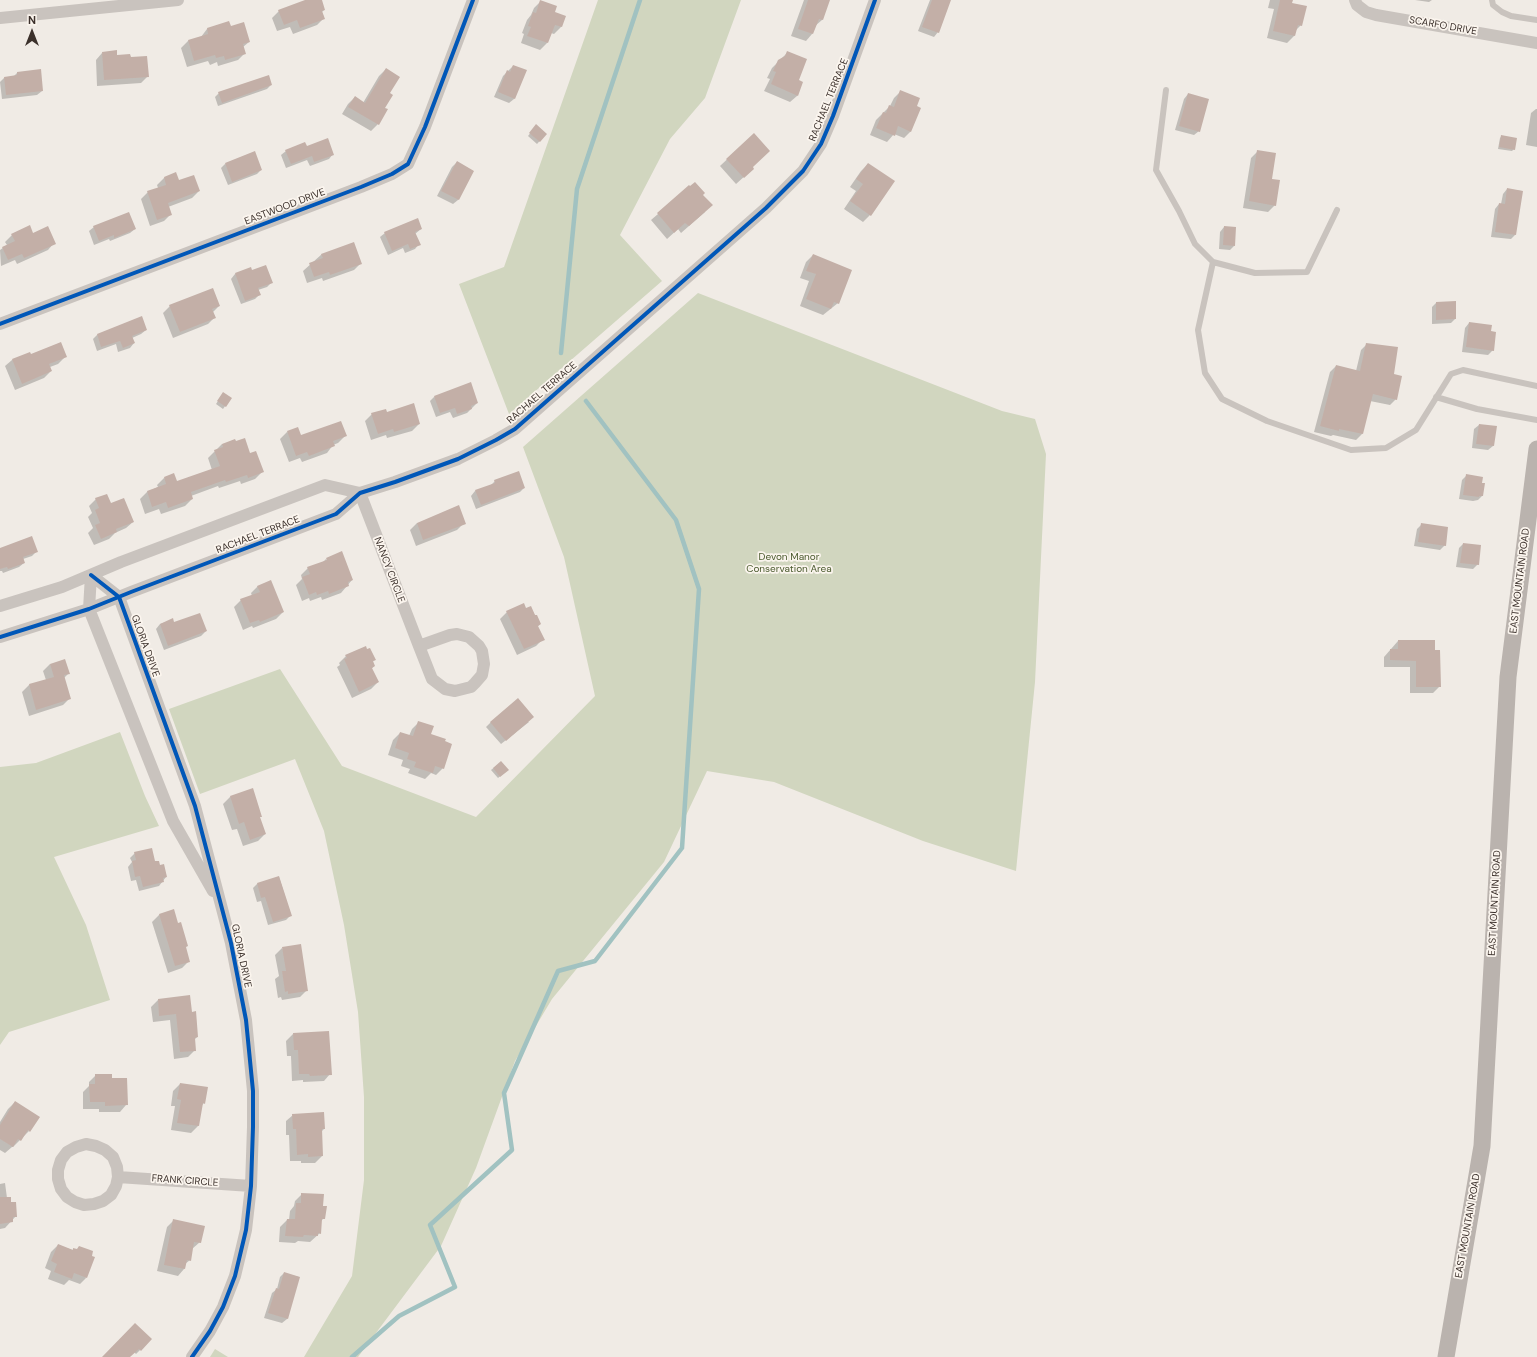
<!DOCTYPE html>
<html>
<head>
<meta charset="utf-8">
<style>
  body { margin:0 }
  #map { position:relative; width:1537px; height:1357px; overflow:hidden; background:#f0ebe5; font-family:"DM Sans",sans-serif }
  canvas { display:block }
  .north { position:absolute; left:12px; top:12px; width:40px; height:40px; -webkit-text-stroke:3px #fbf5ee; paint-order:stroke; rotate:0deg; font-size:11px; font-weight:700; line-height:16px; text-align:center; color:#3b302b }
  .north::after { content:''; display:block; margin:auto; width:14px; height:18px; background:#3b302b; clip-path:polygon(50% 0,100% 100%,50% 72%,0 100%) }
</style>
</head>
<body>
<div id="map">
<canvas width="1537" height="1357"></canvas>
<div class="north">N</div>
</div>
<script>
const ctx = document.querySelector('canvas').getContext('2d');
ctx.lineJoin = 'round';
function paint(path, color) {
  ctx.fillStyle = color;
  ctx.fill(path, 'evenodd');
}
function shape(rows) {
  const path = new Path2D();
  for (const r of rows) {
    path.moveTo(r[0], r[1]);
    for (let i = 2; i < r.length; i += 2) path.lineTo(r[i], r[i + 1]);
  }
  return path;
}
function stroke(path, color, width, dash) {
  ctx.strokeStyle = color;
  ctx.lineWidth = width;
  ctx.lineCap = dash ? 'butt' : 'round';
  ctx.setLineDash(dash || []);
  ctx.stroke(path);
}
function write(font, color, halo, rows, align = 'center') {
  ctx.font = font + ' "DM Sans",sans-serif';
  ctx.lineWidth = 3.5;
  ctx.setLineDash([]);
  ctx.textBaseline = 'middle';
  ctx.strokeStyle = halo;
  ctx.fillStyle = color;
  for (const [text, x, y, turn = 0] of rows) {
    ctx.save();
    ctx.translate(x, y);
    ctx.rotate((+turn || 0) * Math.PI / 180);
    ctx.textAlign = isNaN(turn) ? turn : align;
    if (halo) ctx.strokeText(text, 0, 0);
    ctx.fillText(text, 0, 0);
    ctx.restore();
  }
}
paint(shape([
  [598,0,741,0,705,98,670,139,620,235,662,281,509,414,459,284,504,267],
  [698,293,1002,411,1035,419,1046,454,1035,682,1016,871,923,841,774,782,707,771,664,862,552,999,515,1061,476,1168,441,1246,358,1357,304,1357,352,1276,364,1180,364,1097,358,1012,344,925,324,831,295,759,200,794,169,709,280,669,342,766,476,817,595,696,564,557,523,447],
  [120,732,145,796,159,826,54,857,86,925,110,1000,9,1032,0,1045,0,767,36,763],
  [215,1349,228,1357,210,1357]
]), '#d1d6bf');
paint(shape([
  [308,0,321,0,324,10,322,12,324,18,317,25,293,34,290,27,277,31,272,18,279,11],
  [804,0,829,0,822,20,815,26,812,34,806,41,791,36],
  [930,0,950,0,938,32,934,37,918,31],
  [1270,0,1292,0,1291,3,1301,25,1295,31,1294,36,1287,43,1267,38,1274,9,1268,8],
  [1415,0,1432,0,1429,2],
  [541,1,554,13,564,17,561,27,554,34,551,33,547,43,540,50,521,43,524,34,522,33,527,20,531,15,534,8],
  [230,27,249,42,243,47,245,53,238,60,218,66,217,62,210,65,208,61,187,67,181,48,188,41,201,37,207,29],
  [102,53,148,76,141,83,97,86,96,60],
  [787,53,798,81,797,96,790,102,764,91,770,79,767,78,772,68],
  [513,66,525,71,514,99,509,103,494,97,503,76],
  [386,69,389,94,384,108,387,110,378,124,371,131,342,114,348,104,355,97,363,103,379,76],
  [17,73,42,91,37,95,2,99,0,82,4,78,13,77],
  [271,85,267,89,218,106,215,97,219,93],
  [900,92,911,131,904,138,894,134,887,142,870,135,876,120,890,106,894,98],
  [1188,94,1199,131,1194,135,1175,130,1184,99],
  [1536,109,1537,109,1537,147,1526,145,1531,113],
  [536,126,546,134,537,144,528,136],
  [754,134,751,167,746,175,736,184,720,166],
  [1502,136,1514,149,1512,151,1498,149,1500,138],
  [306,148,333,154,329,159,310,166,307,160,286,168,281,155,286,151],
  [1258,151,1270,180,1275,205,1268,212,1243,208,1251,158],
  [457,162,473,171,458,200,453,204,437,196,452,167],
  [225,164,261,170,257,174,228,185,221,168],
  [868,164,870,215,863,222,844,209,856,191,850,187,861,171],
  [176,174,178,181,199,191,192,198,168,207,171,214,164,221,150,226,141,199,148,192,158,188,157,185,164,178],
  [1507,189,1522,191,1515,235,1511,239,1491,237,1495,209,1499,204,1501,204,1503,194],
  [702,195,705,212,681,233,678,229,667,239,651,220,658,214],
  [94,227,135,229,130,233,110,241,109,239,94,245,89,231],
  [1224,227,1234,246,1230,250,1219,249,1220,232],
  [421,229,415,234,419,244,415,249,405,253,403,248,388,255,380,237,385,233],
  [32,234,54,243,48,250,17,264,15,260,1,266,0,250,7,245,5,242,12,235],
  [322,254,361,263,354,270,323,281,322,278,307,283,303,271],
  [813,255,838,303,823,315,800,306,809,281,800,278,806,262],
  [250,268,252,272,272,282,267,287,258,290,260,294,255,299,241,304,231,279,235,274],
  [1436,303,1455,319,1451,323,1432,324,1432,307],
  [170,306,219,306,213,312,215,317,208,324,173,338,163,313],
  [141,318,146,330,141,334,132,338,134,343,130,348,118,352,116,344,97,351,93,339,97,335],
  [1469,323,1490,332,1493,350,1488,355,1462,352,1465,328],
  [1367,344,1393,375,1396,399,1390,405,1370,401,1362,434,1356,440,1333,435,1331,436,1314,432,1330,372,1336,366,1356,371,1361,350],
  [30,355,65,357,58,364,50,367,51,371,44,378,15,390,5,366,12,360],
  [222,395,231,398,223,409,216,404],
  [434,397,477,403,467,413,453,418,450,412,436,417,430,401],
  [386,413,419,424,412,431,387,438,386,435,371,440,365,421,372,414],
  [1479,425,1496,427,1493,446,1488,450,1472,448,1474,429],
  [287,432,301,437,345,436,338,443,333,445,327,453,302,462,300,458,289,462,280,439],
  [235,443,249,454,262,472,255,479,241,484,240,481,219,488,218,486,191,496,192,499,185,506,161,514,159,509,145,514,140,499,147,492,158,487,157,485,164,478,176,482,212,470,208,458,222,444],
  [1466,476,1481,484,1482,496,1478,500,1473,501,1459,499,1462,480],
  [495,481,524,488,520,492,476,509,471,496,475,491,490,486],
  [96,499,110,504,133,522,126,528,115,533,109,539,94,545,88,533,93,528,88,517,92,513,89,506],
  [417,523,464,523,457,530,416,546,410,530],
  [1422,524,1445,545,1440,550,1414,546,1417,529],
  [1463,544,1478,564,1473,569,1456,567,1459,548],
  [0,549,36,552,32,556,23,559,24,563,19,567,3,573,2,571,0,571],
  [326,559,352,580,341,593,322,600,321,597,310,601,309,598,302,601,296,585,302,579,301,575,308,568,323,562],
  [258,586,283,612,276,619,253,628,252,626,243,630,234,607,241,600,252,596,251,593],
  [530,607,540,624,537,627,543,639,536,646,517,655,500,619,507,612,526,609],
  [172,620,174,624,206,631,201,636,164,650,156,629,160,624],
  [1398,641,1434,651,1440,686,1433,693,1410,693,1410,667,1384,667,1384,657],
  [346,656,375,660,372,662,374,666,371,669,378,682,371,689,352,698,337,667,340,665,339,663],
  [50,664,68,674,64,678,70,698,63,705,29,716,22,692,29,685,46,680,43,671],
  [419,722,443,768,436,775,431,773,425,779,408,773,410,769,401,766,403,760,388,755,393,740,400,733,409,736,412,729],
  [491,722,529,722,501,744,486,727],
  [501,762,505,772,498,778,491,770],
  [252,790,261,816,259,818,265,834,258,841,243,846,237,829,232,830,223,804,230,797],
  [135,853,154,863,166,877,159,886,139,891,136,880,131,881,128,867,132,862,130,858],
  [279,877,291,915,286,920,268,925,261,901,257,902,253,888,257,884],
  [173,910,189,961,182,968,168,973,152,922,159,915],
  [282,948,307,990,300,997,282,1000,281,997,278,998,275,979,279,976,275,955],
  [158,1000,191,1013,197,1037,194,1040,195,1050,188,1057,174,1059,170,1020,153,1022,151,1007],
  [293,1034,330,1074,324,1081,303,1082,303,1080,292,1081,291,1056,287,1056,286,1041],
  [96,1075,111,1079,126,1105,120,1112,99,1112,99,1109,83,1109,83,1092,89,1086,89,1082],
  [180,1084,204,1103,201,1106,198,1126,191,1133,171,1130,175,1106,171,1106,173,1091],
  [15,1102,29,1131,13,1147,12,1147,5,1153,0,1150,0,1122,8,1109],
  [293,1115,324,1129,321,1132,322,1156,315,1163,301,1163,301,1161,290,1161,289,1135,286,1135,286,1121],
  [5,1183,7,1198,16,1216,5,1228,0,1229,0,1184],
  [302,1194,322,1207,324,1218,320,1222,320,1233,310,1242,298,1241,295,1243,279,1242,280,1227,287,1220,289,1220,290,1211,294,1206,295,1201],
  [174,1220,200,1242,192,1249,190,1260,185,1264,184,1269,178,1276,157,1271,167,1227],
  [58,1245,72,1250,74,1249,86,1278,80,1284,69,1280,64,1285,48,1279,51,1271,45,1268,51,1252],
  [284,1273,299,1277,287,1319,282,1323,264,1318,272,1293,277,1289,280,1277],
  [151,1339,136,1354,134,1352,129,1357,103,1357]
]), '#0003');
stroke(shape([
  [561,353,577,189,640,0],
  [352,1357,399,1316,455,1287,430,1225,512,1150,504,1093,558,971,595,961,682,848,699,589,676,520,586,401]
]), '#a1c2c1', 4.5);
paint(shape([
  [305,0,322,0,325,10,322,11,325,19,300,28,297,20,284,25,278,10],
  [540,0,557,6,555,12,566,16,562,27,555,25,548,43,527,36,531,27,528,26,533,12,536,13],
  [808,0,830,0,823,20,819,19,813,34,798,29],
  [932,0,951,0,939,33,922,27],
  [1280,0,1293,0,1292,3,1307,6,1302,26,1298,25,1295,36,1273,31],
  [229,21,231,26,244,22,250,42,243,44,246,54,225,60,224,56,216,58,215,55,194,61,188,40,208,34,207,28],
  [117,50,117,55,130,54,131,57,147,56,149,77,104,80,102,52],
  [787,51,807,59,799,80,803,82,798,96,771,84,776,72,773,71,778,60,785,56],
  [513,65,527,70,515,99,498,92,507,70,510,72],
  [386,68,400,77,390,93,393,95,385,108,388,109,379,125,348,107,355,96,365,103],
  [41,69,43,91,6,95,4,77,17,75,17,72],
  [269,75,272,85,222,103,218,92],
  [900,90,920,98,917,106,921,108,911,132,898,126,895,136,876,128,883,112,886,113,889,105,894,107],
  [1188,93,1209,99,1200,132,1179,126],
  [536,124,547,134,540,142,529,133],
  [754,133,770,151,753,167,754,169,744,178,726,159],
  [1501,135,1517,138,1515,150,1499,147],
  [328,138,334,155,314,162,312,156,291,164,285,150,305,142,307,146],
  [1257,150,1276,153,1272,179,1280,180,1276,206,1249,201],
  [255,151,262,170,232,182,225,163],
  [457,161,474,171,459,200,441,191],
  [868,163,895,181,871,216,850,201,863,184,856,179],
  [176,172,179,180,194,175,200,191,168,203,172,215,157,220,147,191,166,185,164,177],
  [695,182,705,193,703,195,713,205,689,226,685,223,674,233,657,213,689,185,690,186],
  [1507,188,1523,191,1516,235,1495,232,1499,203,1505,204],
  [129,212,136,229,114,238,114,235,99,241,93,226],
  [418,218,422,229,415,232,421,245,410,249,408,244,392,251,384,232],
  [30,225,33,233,48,226,56,244,24,258,22,254,8,260,2,247,15,241,11,234],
  [1224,226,1236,227,1235,246,1223,245],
  [354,242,362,264,330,275,329,272,314,277,309,263,323,258,321,254],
  [813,254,852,270,839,304,834,302,831,309,806,299,816,274,806,271],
  [266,265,273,283,258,288,261,295,245,301,235,273,251,267,252,270],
  [213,288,220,306,212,309,216,318,180,332,169,305],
  [1456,301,1456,319,1436,320,1436,302],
  [142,316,147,330,132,336,135,343,123,348,120,341,101,347,97,334],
  [1469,322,1492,325,1491,331,1496,332,1494,351,1466,347],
  [61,342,67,357,49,364,52,371,22,384,12,359,30,352,31,354],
  [1366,343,1398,347,1394,374,1402,376,1397,400,1373,394,1363,434,1339,429,1339,431,1320,426,1336,365,1360,371],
  [471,382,478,403,471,406,472,409,457,414,455,408,440,413,434,396],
  [223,392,232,398,226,407,217,401],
  [414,403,420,424,394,432,393,429,378,434,371,413,386,409,387,412],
  [341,421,347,436,333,441,335,446,309,456,307,452,296,456,287,431,298,427,301,435],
  [1479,424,1497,426,1494,446,1476,444],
  [245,438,250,453,256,451,264,472,248,478,247,475,226,482,225,480,191,492,193,499,168,508,166,502,152,507,147,491,166,484,164,477,174,473,177,481,220,466,214,450,223,447,222,444,235,439,236,441],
  [519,471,525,488,481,505,475,490,495,483,494,480],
  [1466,474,1483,477,1482,483,1485,483,1483,496,1479,496,1479,497,1463,495],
  [107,494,111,503,124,498,134,522,116,529,117,532,101,539,95,525,100,523,95,510,99,508,95,498],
  [459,505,466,524,423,540,417,523],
  [1421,523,1448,527,1446,546,1418,542],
  [32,536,38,552,23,557,25,563,8,569,7,567,0,569,0,548],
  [1463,543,1481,545,1479,565,1460,563],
  [342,551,353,580,348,582,349,586,329,594,328,591,317,595,316,592,309,595,302,577,310,574,307,567,327,560,326,558],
  [271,580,284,612,260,622,259,620,250,623,240,599,260,592,257,586],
  [524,603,526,608,531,606,535,615,537,615,541,624,538,626,545,640,524,649,506,611],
  [200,613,207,631,168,646,160,624,173,618,174,622],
  [1398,640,1435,640,1435,650,1440,650,1441,687,1416,687,1416,661,1390,660,1390,649,1398,649],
  [366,646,367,649,370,648,376,660,373,661,375,666,372,668,379,682,359,692,344,659,347,658,345,655],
  [65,659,70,674,64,675,71,699,36,710,29,684,54,677,50,664],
  [518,698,534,717,506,741,490,722],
  [418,721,434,726,431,734,446,739,445,741,452,744,444,769,435,766,433,773,414,767,416,762,407,759,409,753,395,748,400,732,413,736],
  [501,761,509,770,500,777,493,768],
  [253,788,262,817,260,817,266,834,250,840,244,822,239,824,230,796],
  [152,848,155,861,159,861,160,865,164,864,167,877,163,878,164,882,143,887,140,876,135,877,132,861,136,860,134,852],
  [279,876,292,916,273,922,265,897,261,898,257,883],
  [174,909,178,923,181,922,188,946,186,947,190,962,175,966,159,914],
  [301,944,308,991,288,994,288,991,285,992,282,971,286,971,282,947],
  [190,995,192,1012,196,1011,198,1037,195,1038,196,1051,180,1052,176,1014,159,1016,158,999],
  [329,1031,332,1075,310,1076,309,1074,299,1074,298,1050,294,1050,293,1033],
  [95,1074,112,1074,112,1078,127,1078,128,1105,105,1106,105,1102,90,1102,89,1084,95,1084],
  [180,1083,208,1087,205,1104,203,1103,199,1126,177,1123,181,1100,177,1099],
  [15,1101,40,1117,30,1132,28,1130,21,1141,18,1139,13,1147,0,1139,0,1125],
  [324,1112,325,1129,322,1129,323,1156,308,1157,308,1154,297,1155,296,1129,293,1129,292,1114],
  [301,1193,324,1194,323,1206,327,1206,325,1219,322,1219,321,1234,318,1233,318,1236,304,1235,303,1237,285,1236,287,1219,295,1219,296,1203,301,1203],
  [0,1197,11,1197,11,1202,16,1202,17,1217,13,1217,13,1222,0,1224],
  [173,1219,205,1226,201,1243,194,1242,191,1261,187,1260,185,1269,164,1265],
  [58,1244,73,1250,73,1248,77,1249,79,1246,93,1251,92,1256,95,1257,87,1278,74,1273,72,1279,54,1272,57,1264,51,1261],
  [284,1272,300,1277,288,1319,268,1313,276,1288,279,1289],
  [135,1323,152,1339,141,1351,139,1349,130,1357,102,1357]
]), '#c3afa7');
stroke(shape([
  [1492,0,1493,5,1502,12,1511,16,1537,20],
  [1166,90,1156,170,1179,211,1195,244,1213,262,1255,273,1307,272,1337,210],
  [1213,262,1198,330,1205,373,1222,399,1267,421,1351,450,1386,448,1416,430,1451,374,1463,370,1537,386],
  [1436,397,1477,409,1537,420]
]), '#c9c3be', 6);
stroke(shape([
  [1355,0,1357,5,1366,12,1376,15,1537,43],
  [0,18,178,0],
  [0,324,361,187,392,174,408,164,425,127,473,0],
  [360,493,419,646,430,674,432,679,445,689,455,691,471,687,475,683,482,675,484,664,482,651,479,646,469,637,457,634,450,635,419,646],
  [91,575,119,597,195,806,231,943,246,1020,253,1091,253,1127,251,1186,246,1230,235,1276,223,1307,210,1331,192,1357],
  [91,575,89,609,173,821,213,891],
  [0,606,62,587,121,562,325,485,360,493],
  [0,637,89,609,131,592,336,514,360,493,395,482,458,459,496,440,515,429,766,208,803,171,821,144,833,116,875,0],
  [118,1177,116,1186,111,1195,103,1201,94,1204,84,1205,75,1202,67,1197,61,1189,58,1179,58,1170,61,1160,67,1152,76,1147,86,1144,96,1146,105,1150,113,1157,117,1167,118,1177,251,1186]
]), '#c9c3be', 12);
stroke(shape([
  [1446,1357,1482,1146,1508,677,1537,449]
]), '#bab3ae', 17);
stroke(shape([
  [0,324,361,187,392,174,408,164,425,127,473,0],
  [91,575,119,597,195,806,231,943,246,1020,253,1091,253,1127,251,1186,246,1230,235,1276,223,1307,210,1331,192,1357],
  [0,637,89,609,131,592,336,514,360,493,395,482,458,459,496,440,515,429,766,208,803,171,821,144,833,116,875,0]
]), '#0057b8', 4);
write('10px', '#3b302b', '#fbf5ee', [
  ["SCARFO DRIVE",1443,26,10],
  ["RACHAEL TERRACE",829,100,-68],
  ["EASTWOOD DRIVE",285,207,-21],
  ["RACHAEL TERRACE",542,393,-41],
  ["RACHAEL TERRACE",258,535,-21],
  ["NANCY CIRCLE",389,570,69],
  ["EAST MOUNTAIN ROAD",1520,581,-83],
  ["GLORIA DRIVE",145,646,70],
  ["EAST MOUNTAIN ROAD",1495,903,-87],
  ["GLORIA DRIVE",241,956,78],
  ["FRANK CIRCLE",185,1181,4],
  ["EAST MOUNTAIN ROAD",1468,1226,-80]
]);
write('10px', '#4a5a2e', '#fbf5ee', [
  ["Devon Manor",789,557],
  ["Conservation Area",789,569]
]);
</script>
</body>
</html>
